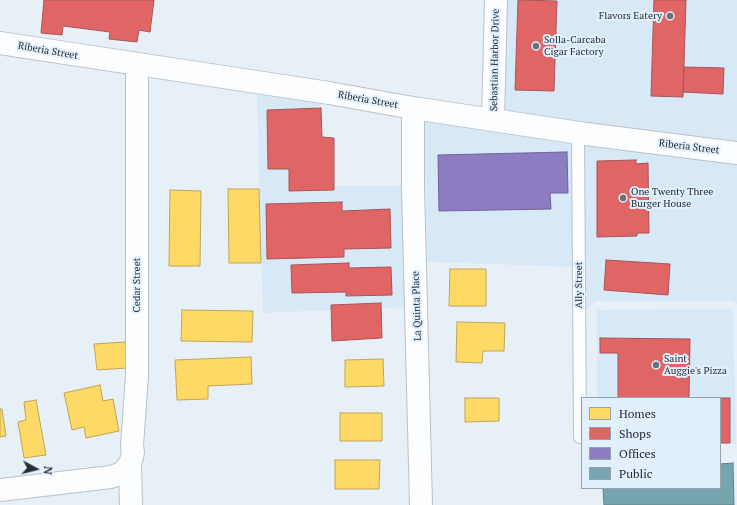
<!DOCTYPE html>
<html>
<head>
<meta charset="utf-8">
<style>
  body { margin:0 }
  #map { position:relative; width:737px; height:505px; overflow:hidden; background:#e8f0f7; font-family:"PT Serif",serif }
  canvas { display:block }
  .legend { position:absolute; left:581px; top:397px; width:140px; height:92px; box-sizing:border-box; background:#e2f0fd; border:1px solid #96a2ad; margin:0; padding:5px 7px; list-style:none; font-size:12px; color:#252e36 }
  .legend li { display:flex; align-items:center; gap:8px; height:20px }
  .legend b { width:20px; border:1px solid #96a2ad }
  .north { position:absolute; left:16px; top:449px; width:40px; height:40px; -webkit-text-stroke:3px #e2f0fd; paint-order:stroke; rotate:97deg; font-size:11px; font-weight:700; line-height:16px; text-align:center; color:#252e36 }
  .north::after { content:''; display:block; margin:auto; width:14px; height:18px; background:#252e36; clip-path:polygon(50% 0,100% 100%,50% 72%,0 100%) }
</style>
</head>
<body>
<div id="map">
<canvas width="737" height="505"></canvas>
<ul class="legend">
<li><b style="height:11px;background:#ffd966"></b>Homes</li>
<li><b style="height:11px;background:#e06666"></b>Shops</li>
<li><b style="height:11px;background:#8e7cc3"></b>Offices</li>
<li><b style="height:11px;background:#76a5af"></b>Public</li>
</ul>
<div class="north">N</div>
</div>
<script>
const ctx = document.querySelector('canvas').getContext('2d');
ctx.lineJoin = 'round';
function paint(path, color) {
  ctx.fillStyle = color;
  ctx.fill(path, 'evenodd');
}
function shape(rows) {
  const path = new Path2D();
  for (const r of rows) {
    path.moveTo(r[0], r[1]);
    for (let i = 2; i < r.length; i += 2) path.lineTo(r[i], r[i + 1]);
  }
  return path;
}
function stroke(path, color, width, dash) {
  ctx.strokeStyle = color;
  ctx.lineWidth = width;
  ctx.lineCap = dash ? 'butt' : 'round';
  ctx.setLineDash(dash || []);
  ctx.stroke(path);
}
function write(font, color, halo, rows, align = 'center') {
  ctx.font = font + ' "PT Serif",serif';
  ctx.lineWidth = 4;
  ctx.setLineDash([]);
  ctx.textBaseline = 'middle';
  ctx.strokeStyle = halo;
  ctx.fillStyle = color;
  for (const [text, x, y, turn = 0] of rows) {
    ctx.save();
    ctx.translate(x, y);
    ctx.rotate((+turn || 0) * Math.PI / 180);
    ctx.textAlign = isNaN(turn) ? turn : align;
    if (halo) ctx.strokeText(text, 0, 0);
    ctx.fillText(text, 0, 0);
    ctx.restore();
  }
}
paint(shape([
  [507,0,737,0,737,143,579,123,505,111],
  [257,93,324,103,311,111,324,177,335,186,398,186,402,182,405,307,263,313],
  [424,120,577,143,737,164,737,304,732,301,596,301,586,310,586,398,583,398,582,267,427,262],
  [733,309,736,444,720,443,720,398,597,398,597,310]
]), '#d7e8f6');
const homes = shape([
  [228,189,259,189,261,263,229,263,228,189],
  [170,190,201,191,200,266,169,266,170,190],
  [450,269,486,269,486,306,449,306,450,269],
  [182,310,253,311,252,342,181,341,182,310],
  [457,322,505,323,504,351,483,351,482,363,456,362,457,322],
  [125,342,127,368,97,370,94,344,125,342],
  [251,357,252,384,208,386,208,399,177,400,175,360,251,357],
  [383,359,384,386,345,387,345,360,383,359],
  [100,385,103,401,113,399,119,431,86,438,84,427,72,430,64,393,100,385],
  [465,398,499,398,499,421,465,422,465,398],
  [36,400,46,455,24,458,18,422,26,420,24,402,36,400],
  [0,409,2,409,6,436,0,437,0,409],
  [340,413,382,413,382,441,340,441,340,413],
  [335,460,380,460,379,489,335,489,335,460]
]);
paint(homes, '#ffd966');
stroke(homes, '#bea658', 1);
const shops = shape([
  [44,0,154,0,150,32,139,30,137,42,109,39,110,32,63,26,62,35,41,33,44,0],
  [518,0,557,1,554,91,515,90,518,0],
  [654,0,686,0,683,97,651,96,654,0],
  [684,67,724,68,723,94,683,92,684,67],
  [321,108,322,137,334,138,334,190,289,191,289,169,268,169,267,110,321,108],
  [636,160,636,164,648,163,649,233,637,233,637,236,597,237,597,161,636,160],
  [342,202,342,211,390,209,391,248,344,249,344,257,267,259,266,204,342,202],
  [606,260,670,264,668,295,604,290,606,260],
  [349,263,349,268,391,267,392,295,346,296,346,292,292,293,291,265,349,263],
  [381,303,382,338,332,341,331,305,381,303],
  [600,338,690,339,689,398,691,398,618,398,618,353,600,353,600,338],
  [720,398,730,398,730,443,720,443,720,398]
]);
paint(shops, '#e06666');
stroke(shops, '#a85558', 1);
const offices = shape([
  [567,152,568,193,550,193,551,209,439,211,438,155,567,152]
]);
paint(offices, '#8e7cc3');
stroke(offices, '#6e6599', 1);
const public = shape([
  [733,463,734,505,604,505,603,488,720,488,720,464,733,463]
]);
paint(public, '#76a5af');
stroke(public, '#5e818b', 1);
const service = shape([
  [578,133,580,437]
]);
const minor = shape([
  [413,108,413,188,421,505],
  [493,120,496,0],
  [0,490,111,477,122,473,130,464],
  [131,505,130,464,133,453,132,445,137,376,137,65]
]);
const tertiary = shape([
  [0,43,329,93,413,108,586,134,737,153]
]);
stroke(service, '#bac2c9', 14);
stroke(minor, '#bac2c9', 24);
stroke(tertiary, '#bac2c9', 24);
stroke(service, '#fcfdfe', 12);
stroke(minor, '#fcfdfe', 22);
stroke(tertiary, '#fcfdfe', 22);
for (const [x, y, r, color] of [
  [670,16,4,"#69727a"],
  [536,46,4,"#69727a"],
  [623,198,4,"#69727a"],
  [656,365,4,"#69727a"]
]) {
  const dot = new Path2D();
  dot.arc(x, y, r, 0, 2 * Math.PI);
  ctx.fillStyle = color;
  ctx.fill(dot);
  stroke(dot, '#e2f0fd', 1.5);
}
write('10px', '#252e36', '#e2f0fd', [
  ["Flavors Eatery",662,16,"right"],
  ["Solla-Carcaba",544,40],
  ["Cigar Factory",544,52],
  ["One Twenty Three",631,192],
  ["Burger House",631,204],
  ["Saint",664,359],
  ["Auggie's Pizza",664,371]
], 'left');
write('10px', '#252e36', '#e2f0fd', [
  ["Riberia Street",48,51,10],
  ["Sebastian Harbor Drive",495,60,-89],
  ["Riberia Street",368,100,10],
  ["Riberia Street",689,147,7],
  ["Cedar Street",137,285,-90],
  ["Ally Street",579,285,-90],
  ["La Quinta Place",417,306,-92]
]);
</script>
</body>
</html>
